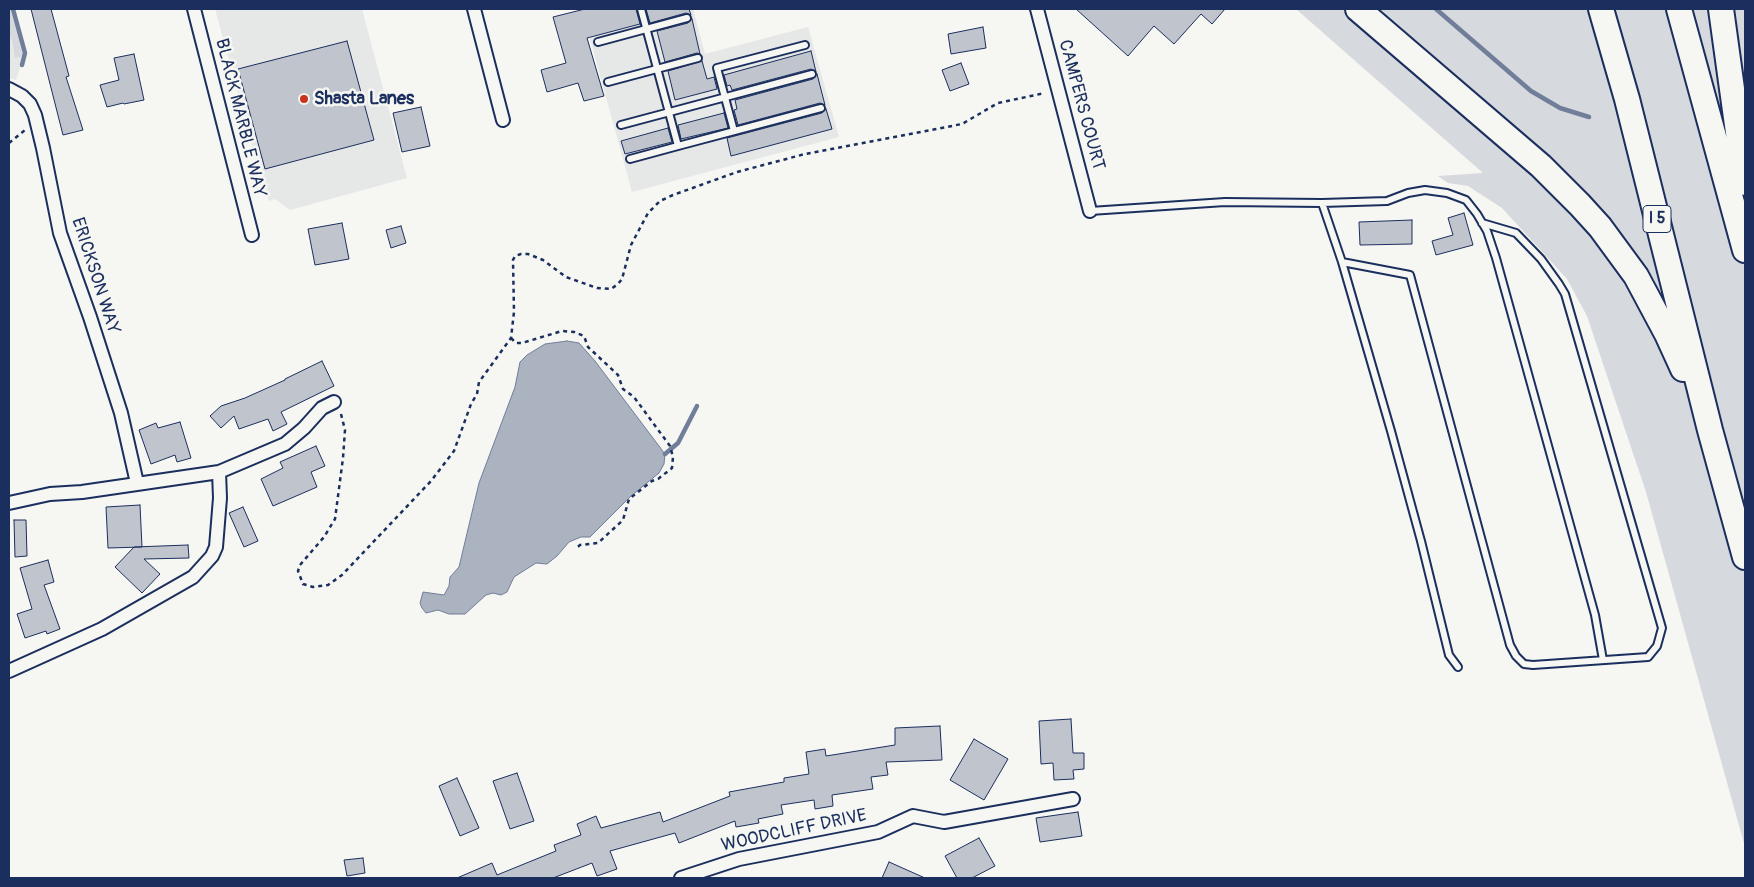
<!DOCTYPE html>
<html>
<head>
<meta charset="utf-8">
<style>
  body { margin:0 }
  #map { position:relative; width:1754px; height:887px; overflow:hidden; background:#f6f6f2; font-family:Pangolin,sans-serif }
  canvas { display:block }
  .frame { position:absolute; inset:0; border:10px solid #1b2f5e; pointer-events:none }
</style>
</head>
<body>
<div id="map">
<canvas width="1754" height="887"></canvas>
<div class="frame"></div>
</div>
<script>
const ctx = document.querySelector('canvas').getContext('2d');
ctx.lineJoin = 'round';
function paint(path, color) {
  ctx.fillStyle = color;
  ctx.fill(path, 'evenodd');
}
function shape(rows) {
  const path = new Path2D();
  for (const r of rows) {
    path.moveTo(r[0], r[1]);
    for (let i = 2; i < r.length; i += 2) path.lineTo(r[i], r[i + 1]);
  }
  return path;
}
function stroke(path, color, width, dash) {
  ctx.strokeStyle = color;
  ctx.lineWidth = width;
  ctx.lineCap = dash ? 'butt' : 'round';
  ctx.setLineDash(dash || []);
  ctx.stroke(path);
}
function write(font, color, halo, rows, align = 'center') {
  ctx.font = font + ' Pangolin,sans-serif';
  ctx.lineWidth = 5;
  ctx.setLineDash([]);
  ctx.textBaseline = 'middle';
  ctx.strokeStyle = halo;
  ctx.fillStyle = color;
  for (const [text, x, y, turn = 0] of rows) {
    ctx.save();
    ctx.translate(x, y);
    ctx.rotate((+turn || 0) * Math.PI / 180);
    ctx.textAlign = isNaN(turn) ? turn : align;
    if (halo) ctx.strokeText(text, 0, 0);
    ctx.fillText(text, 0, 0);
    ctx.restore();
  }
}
paint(shape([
  [9,9,12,9,23,50,21,65,16,80,9,78],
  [215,9,362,9,407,178,290,210,275,199,269,201,262,182],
  [582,9,693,9,705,54,808,27,839,137,632,192]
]), '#e6e7e7');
paint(shape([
  [9,9,12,9,23,56,15,58,13,44,9,33],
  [1296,9,1745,9,1745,847,1646,492,1587,316,1567,279,1502,208,1468,186,1448,183,1438,176,1483,173]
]), '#d6d9dd');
const water = shape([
  [567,341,579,343,595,361,665,454,664,464,659,473,631,496,590,537,581,537,569,542,557,556,547,564,536,563,514,577,507,592,501,595,493,593,486,595,465,614,449,614,438,610,426,613,422,608,420,603,423,592,444,595,449,586,450,577,459,567,479,483,515,387,520,362,527,355,545,344,567,341]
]);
paint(water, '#abb2c0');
stroke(water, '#717e99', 1);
stroke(shape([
  [13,9,25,53,22,65],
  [1436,9,1531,91,1560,108,1589,117],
  [665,454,678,443,697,406]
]), '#717e99', 4.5);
const building = shape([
  [31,9,51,9,69,76,66,77,83,130,63,135,31,9],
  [585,9,636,9,640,24,587,38,604,96,584,101,578,83,547,92,541,70,566,63,553,17,585,9],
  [646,9,689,9,691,15,686,13,650,23,646,9],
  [1076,9,1225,9,1212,24,1201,14,1174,44,1154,26,1128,56,1076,9],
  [692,19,700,54,697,53,665,62,657,31,688,23,692,19],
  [983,27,986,48,951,54,948,34,983,27],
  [347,41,374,140,265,169,238,69,347,41],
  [811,51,816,72,811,69,732,90,730,85,727,86,724,75,811,51],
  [134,54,144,100,124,104,123,103,107,107,100,85,119,80,114,58,134,54],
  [702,61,707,79,714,77,717,89,675,100,668,71,702,61],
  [961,63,969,84,950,91,942,70,961,63],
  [817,74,825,105,820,103,738,125,734,110,737,109,735,100,813,79,817,74],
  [421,107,430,146,402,152,393,113,421,107],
  [826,109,832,129,731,156,727,138,822,113,826,109],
  [724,113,728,128,681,139,678,125,724,113],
  [668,128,672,142,625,154,621,141,668,128],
  [1464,213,1473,245,1436,255,1432,241,1453,235,1448,218,1464,213],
  [1412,220,1412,244,1360,245,1359,222,1412,220],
  [342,223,349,259,315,265,308,229,342,223],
  [401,226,406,243,391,248,386,230,401,226],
  [322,361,334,386,281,412,287,424,273,431,268,419,239,429,234,416,221,428,210,416,221,406,245,398,285,380,285,379,322,361],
  [180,422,191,458,177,462,175,455,151,464,139,430,156,423,158,428,180,422],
  [316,446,325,466,311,472,317,487,273,506,261,479,283,468,280,462,316,446],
  [140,505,142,547,108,548,106,507,140,505],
  [243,507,258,541,244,547,229,513,243,507],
  [14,520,26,520,27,556,15,557,14,520],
  [188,545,189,558,144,559,160,574,142,593,115,567,134,547,188,545],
  [48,560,54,582,44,585,60,629,47,634,46,631,25,638,17,614,32,609,20,568,48,560],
  [1071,719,1073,753,1084,753,1084,769,1073,770,1074,779,1054,780,1053,763,1041,764,1039,721,1071,719],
  [940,726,942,760,886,762,888,775,871,777,873,789,832,795,833,806,815,809,814,800,781,805,783,814,758,819,759,823,736,827,735,821,679,843,675,833,610,851,617,869,597,876,592,863,553,878,457,878,492,863,497,875,556,851,554,845,581,835,577,824,596,816,601,828,660,812,663,822,730,796,729,792,784,782,784,778,809,774,806,752,825,749,826,756,895,745,895,728,940,726],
  [974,739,1008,759,984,800,950,780,974,739],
  [517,773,534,821,510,829,493,781,517,773],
  [457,778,479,828,460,836,439,786,457,778],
  [1078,812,1082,836,1040,842,1036,818,1078,812],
  [979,838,995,866,972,878,957,878,945,856,979,838],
  [363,858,365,873,347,876,344,860,363,858],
  [889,862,925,878,882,878,889,862]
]);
paint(building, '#c0c4cd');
stroke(building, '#1b2f5e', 1);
const lane = shape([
  [641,9,678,146,821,108],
  [598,42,687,18],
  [608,82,698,58],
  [621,125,812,74],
  [734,131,717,68,805,45],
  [630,159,678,146],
  [1322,203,1342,262,1391,431,1421,541,1449,655,1458,667],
  [1090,211,1225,202,1322,203,1387,201,1408,193,1425,190,1447,193,1466,200,1477,214,1487,231,1496,258,1595,615,1603,660],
  [1342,262,1410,275,1510,645,1516,656,1524,664,1533,665,1648,657,1657,646,1662,628,1565,294,1559,284,1541,259,1516,233,1482,223]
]);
const street = shape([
  [194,9,252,235],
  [474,9,503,120],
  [1037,9,1090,211],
  [9,89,22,96,30,104,35,115,43,148,60,233,90,317,121,413,137,483],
  [9,503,50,494,82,492,219,472,285,444,304,428,322,408,334,402],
  [9,671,102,629,193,577,212,556,216,547,220,498,219,472],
  [681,878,739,859,878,832,913,816,944,822,1073,799]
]);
const highway = shape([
  [1358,9,1541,166,1580,205,1600,227,1636,276,1667,334,1683,369],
  [1601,9,1627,99,1710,430,1745,557],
  [1679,9,1745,250],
  [1721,9,1745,183]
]);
stroke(lane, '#1b2f5e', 10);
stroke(street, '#1b2f5e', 16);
stroke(highway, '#1b2f5e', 28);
stroke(shape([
  [9,143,25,130],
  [511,338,516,343,522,343,562,331,574,332,584,336,588,347,618,375,623,389,634,397,670,446,673,457,672,468,658,479,652,481,629,499,623,520,598,543,580,545,575,549],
  [341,414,345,430,343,458,335,519,324,537,300,565,298,571,303,584,313,587,328,585,342,575,431,481,454,451,471,404,477,394,479,382,511,338,514,312,513,260,515,256,521,254,528,254,543,260,566,277,597,288,611,289,618,284,622,279,631,245,648,213,660,201,673,195,737,172,805,154,962,124,998,103,1045,93]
]), '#1b2f5e', 2.5, [4, 4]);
stroke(lane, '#f6f6f2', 6);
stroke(street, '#f6f6f2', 12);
stroke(highway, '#f6f6f2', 24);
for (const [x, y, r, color] of [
  [304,99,5,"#c8321e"]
]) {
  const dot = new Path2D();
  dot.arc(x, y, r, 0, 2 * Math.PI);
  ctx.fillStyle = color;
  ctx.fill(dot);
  stroke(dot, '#f6f6f2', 2);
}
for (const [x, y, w] of [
  [1657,219,28]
]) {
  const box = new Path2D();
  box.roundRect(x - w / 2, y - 13.5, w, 27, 4);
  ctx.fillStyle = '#f6f6f2';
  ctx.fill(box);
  stroke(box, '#1b2f5e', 1);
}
write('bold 16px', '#1b2f5e', null, [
  ["I 5",1657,219]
]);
write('bold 18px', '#1b2f5e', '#f6f6f2', [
  ["Shasta Lanes",314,99]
], 'left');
write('18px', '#1b2f5e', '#f6f6f2', [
  ["CAMPERS COURT",1081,105,75],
  ["BLACK MARBLE WAY",240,118,76],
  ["ERICKSON WAY",95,276,72],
  ["WOODCLIFF DRIVE",794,831,-12]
]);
</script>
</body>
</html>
